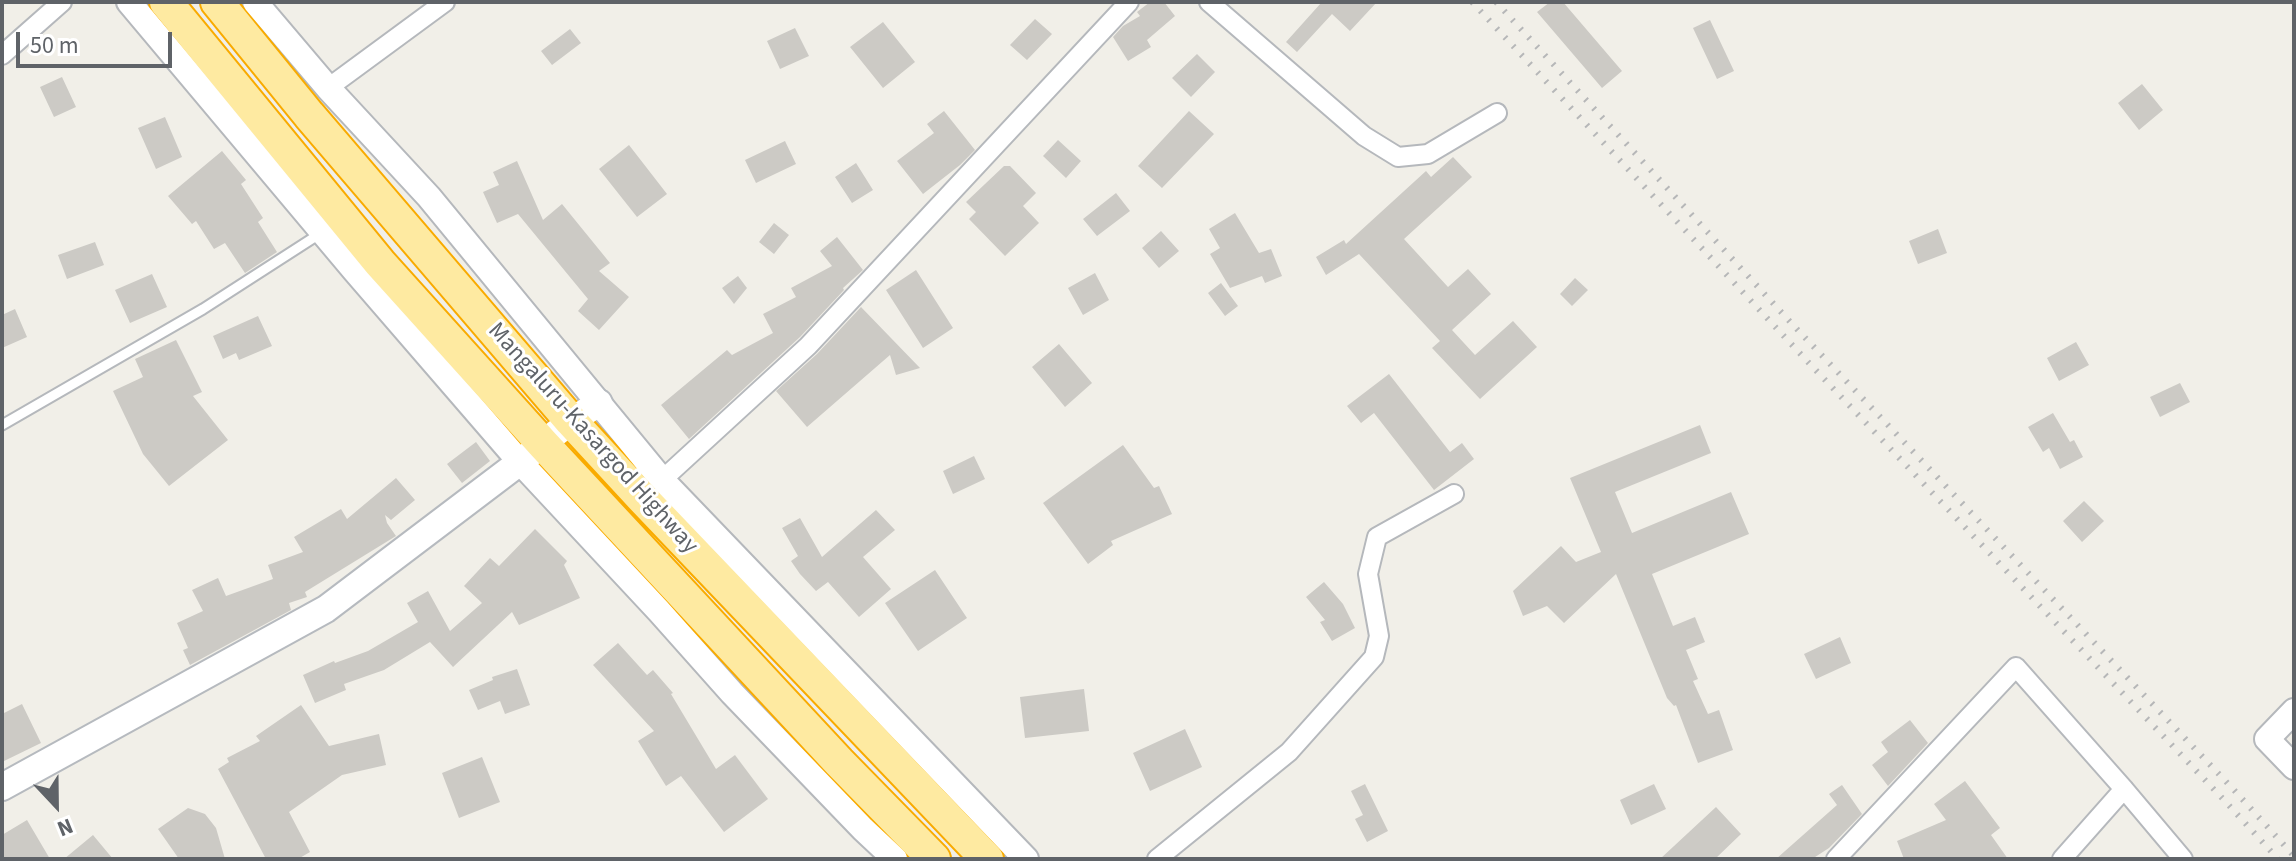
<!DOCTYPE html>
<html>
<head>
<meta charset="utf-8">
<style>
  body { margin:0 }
  #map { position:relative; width:2296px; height:861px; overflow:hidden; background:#f1efe8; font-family:"Source Sans 3",sans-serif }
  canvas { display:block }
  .frame { position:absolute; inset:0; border:4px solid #5f6368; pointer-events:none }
  .north { position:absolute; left:16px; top:765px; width:80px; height:80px; -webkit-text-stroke:6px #fff; paint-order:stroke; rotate:158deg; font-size:22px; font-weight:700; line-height:32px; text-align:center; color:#5f6368 }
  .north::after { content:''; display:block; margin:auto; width:28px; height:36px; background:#5f6368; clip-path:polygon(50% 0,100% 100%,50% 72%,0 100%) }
  .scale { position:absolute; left:16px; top:32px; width:156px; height:36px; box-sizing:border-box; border:4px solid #5f6368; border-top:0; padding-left:10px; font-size:24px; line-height:28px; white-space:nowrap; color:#5f6368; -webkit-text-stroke:6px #fff; paint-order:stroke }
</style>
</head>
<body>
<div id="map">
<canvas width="2296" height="861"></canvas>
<div class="frame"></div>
<div class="north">N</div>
<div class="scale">50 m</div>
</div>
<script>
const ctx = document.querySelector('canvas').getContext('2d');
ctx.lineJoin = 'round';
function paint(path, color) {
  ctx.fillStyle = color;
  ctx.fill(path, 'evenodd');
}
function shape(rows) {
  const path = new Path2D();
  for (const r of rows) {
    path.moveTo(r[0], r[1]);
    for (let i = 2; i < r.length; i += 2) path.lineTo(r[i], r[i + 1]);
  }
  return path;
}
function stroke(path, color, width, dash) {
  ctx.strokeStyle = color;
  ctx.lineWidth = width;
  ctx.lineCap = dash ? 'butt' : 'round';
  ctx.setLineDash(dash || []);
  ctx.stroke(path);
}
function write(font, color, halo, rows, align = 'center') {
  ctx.font = font + ' "Source Sans 3",sans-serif';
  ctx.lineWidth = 6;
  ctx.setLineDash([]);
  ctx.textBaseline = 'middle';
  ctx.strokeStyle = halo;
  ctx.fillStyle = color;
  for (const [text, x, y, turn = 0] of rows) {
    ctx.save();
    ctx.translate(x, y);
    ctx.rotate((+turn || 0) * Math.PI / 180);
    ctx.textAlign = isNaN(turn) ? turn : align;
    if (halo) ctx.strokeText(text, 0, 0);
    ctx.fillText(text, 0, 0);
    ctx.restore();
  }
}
paint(shape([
  [1150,2,1164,2,1175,16,1147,40,1151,47,1128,61,1113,37,1123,26,1140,16,1137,12],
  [1319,2,1377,2,1350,31,1332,14,1297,52,1286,42,1321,3],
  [1550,2,1563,2,1622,71,1602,88,1537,12],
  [1035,19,1052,34,1027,60,1010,45],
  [1710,20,1734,71,1717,79,1693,28],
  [883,22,915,62,883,88,850,47],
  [795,28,809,56,780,69,767,41],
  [570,29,581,43,552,65,541,51],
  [1197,54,1215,72,1191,97,1172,78],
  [62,77,76,107,54,117,40,87],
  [2142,84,2163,110,2139,130,2118,103],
  [944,111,975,150,960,165,923,194,897,161,934,133,927,124],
  [1189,111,1214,134,1162,188,1138,166],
  [165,117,182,157,156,169,138,128],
  [1058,140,1081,161,1066,178,1043,156],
  [785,141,796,164,756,183,745,160],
  [629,145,667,194,637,217,599,169],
  [222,151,246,180,241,184,263,218,258,222,277,252,245,273,225,243,214,249,196,221,192,224,168,196],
  [1453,157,1472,177,1404,239,1448,287,1468,269,1491,294,1452,330,1475,355,1513,321,1537,347,1480,399,1432,348,1440,341,1359,254,1326,275,1316,257,1344,240,1346,244,1426,171,1431,177],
  [517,161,543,220,562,204,610,263,599,271,629,297,599,330,578,311,588,299,518,214,497,223,483,192,499,185,493,172],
  [856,163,873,190,852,203,835,177],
  [1004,166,1010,166,1036,193,1023,206,1039,223,1005,256,969,219,976,212,966,202],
  [1116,193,1130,211,1097,236,1083,219],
  [1235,213,1259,253,1271,249,1282,276,1265,283,1262,276,1230,288,1210,254,1220,248,1209,229],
  [774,223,789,235,774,254,759,242],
  [1938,229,1947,253,1918,264,1909,241],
  [1161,231,1179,251,1159,268,1142,248],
  [837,237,863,270,843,288,844,290,800,337,689,439,661,405,727,350,732,355,773,333,763,314,796,297,791,288,832,266,820,251],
  [95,242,104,265,67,279,58,255],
  [916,270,953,328,923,348,886,290],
  [1095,273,1109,300,1083,315,1068,288],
  [152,274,167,307,130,323,115,290],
  [738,276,747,288,734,304,722,288],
  [1575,278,1588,290,1572,306,1560,294],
  [1221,283,1238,306,1225,316,1208,293],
  [861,307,920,368,896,375,890,355,807,427,776,391,817,354],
  [15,309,27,337,2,348,2,315],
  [258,316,272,346,239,360,236,353,223,359,213,336],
  [176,340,202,392,193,396,228,440,169,486,143,454,113,391,143,377,135,359],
  [2076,342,2089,365,2059,381,2047,358],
  [1059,344,1092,383,1065,407,1032,367],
  [1389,374,1450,452,1462,443,1474,459,1434,490,1374,413,1361,423,1347,406],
  [2180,383,2190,402,2160,417,2150,397],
  [2053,413,2070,442,2074,440,2083,457,2060,469,2049,448,2043,452,2028,427],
  [1700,425,1711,453,1615,492,1632,533,1731,492,1749,534,1652,574,1673,626,1695,617,1705,642,1686,650,1698,679,1693,681,1708,714,1719,710,1733,750,1698,763,1676,705,1674,706,1667,698,1616,574,1564,623,1547,606,1523,616,1513,591,1561,546,1576,562,1601,552,1570,478],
  [476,442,490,461,462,483,447,464],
  [1123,445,1154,488,1159,486,1172,514,1111,541,1113,545,1088,564,1043,503],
  [974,456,985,479,953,494,943,471],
  [396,478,415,500,391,520,385,515,387,523,396,536,305,592,307,597,289,603,291,610,190,665,183,650,188,648,177,623,203,611,192,590,218,578,226,596,273,579,268,565,303,552,294,537,341,509,347,519],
  [2084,501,2104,521,2082,542,2063,521],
  [876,510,895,530,863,557,891,589,859,617,828,582,816,591,800,574,791,561,798,556,782,528,800,518,822,557],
  [535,529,567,561,564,565,580,598,519,625,512,612,453,667,430,642,384,670,344,684,346,690,315,703,303,675,334,661,335,663,368,651,418,622,407,603,428,591,450,631,482,603,464,586,490,558,499,566],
  [935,570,967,618,918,651,885,603],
  [1324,582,1343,604,1355,628,1332,641,1320,622,1325,620,1306,597],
  [1840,637,1851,663,1816,679,1804,654],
  [618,643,647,675,653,670,673,693,671,694,716,769,735,755,768,799,724,832,681,776,666,786,638,741,654,731,593,665],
  [517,669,530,705,505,714,500,701,478,710,469,690,493,680,492,677],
  [1084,689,1089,731,1025,738,1020,697],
  [22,704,41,743,2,762,2,714],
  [301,705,329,746,379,734,386,765,342,775,289,812,310,852,298,859,266,859,218,769,229,762,227,758,260,741,256,736],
  [1910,720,1928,743,1888,786,1872,765,1888,752,1881,742],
  [1185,729,1202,767,1150,791,1133,753],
  [482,757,500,802,459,818,442,773],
  [1965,781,2000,828,1991,835,2008,859,1904,859,1897,841,1946,820,1934,804],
  [1365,784,1388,831,1367,842,1355,819,1363,815,1351,791],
  [1654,784,1666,809,1631,825,1620,800],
  [1842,785,1862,814,1829,848,1812,859,1776,859,1837,805,1829,794],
  [1716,807,1741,834,1715,859,1660,859],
  [188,808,205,814,216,828,225,859,179,859,158,829],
  [27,820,50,859,2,859,2,835],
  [93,835,113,859,64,859]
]), '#cccac5');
const service = shape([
  [2,425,203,309,321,233]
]);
const minor = shape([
  [1209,2,1364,136,1398,157,1428,154,1497,113],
  [2,55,62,2],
  [328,88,445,2],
  [662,480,808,346,1129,2],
  [1157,859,1289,752,1374,657,1379,636,1368,574,1377,537,1454,494],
  [1836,859,2016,667,2124,789,2183,859],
  [2062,859,2124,789]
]);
const tertiary = shape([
  [129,2,355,271,520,462,659,611,732,693,863,829,895,859],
  [255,2,328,88,429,197,662,480,1026,859],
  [2294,711,2267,739,2294,767]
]);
const secondary = shape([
  [2,787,326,609,520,462,571,421,599,403]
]);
const trunk = shape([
  [166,2,380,263,543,444,839,762,934,859],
  [217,2,309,115,571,421,642,498,987,859]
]);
stroke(service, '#b5b8bc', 13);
stroke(minor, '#b5b8bc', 22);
stroke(tertiary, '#b5b8bc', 28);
stroke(secondary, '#b6babf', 30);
stroke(trunk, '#f9ab00', 36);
stroke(service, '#fff', 9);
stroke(minor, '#fff', 18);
stroke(tertiary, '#fff', 24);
stroke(secondary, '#fff', 26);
stroke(trunk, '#feeaa1', 32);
stroke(shape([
  [1472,2,1808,362,2224,800,2278,859],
  [1496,2,1794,326,2234,790,2294,856]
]), '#b6b7b8', 6, [2, 10]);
write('24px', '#5f6368', '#fff', [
  ["Mangaluru-Kasargod Highway",592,439,48]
]);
</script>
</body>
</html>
